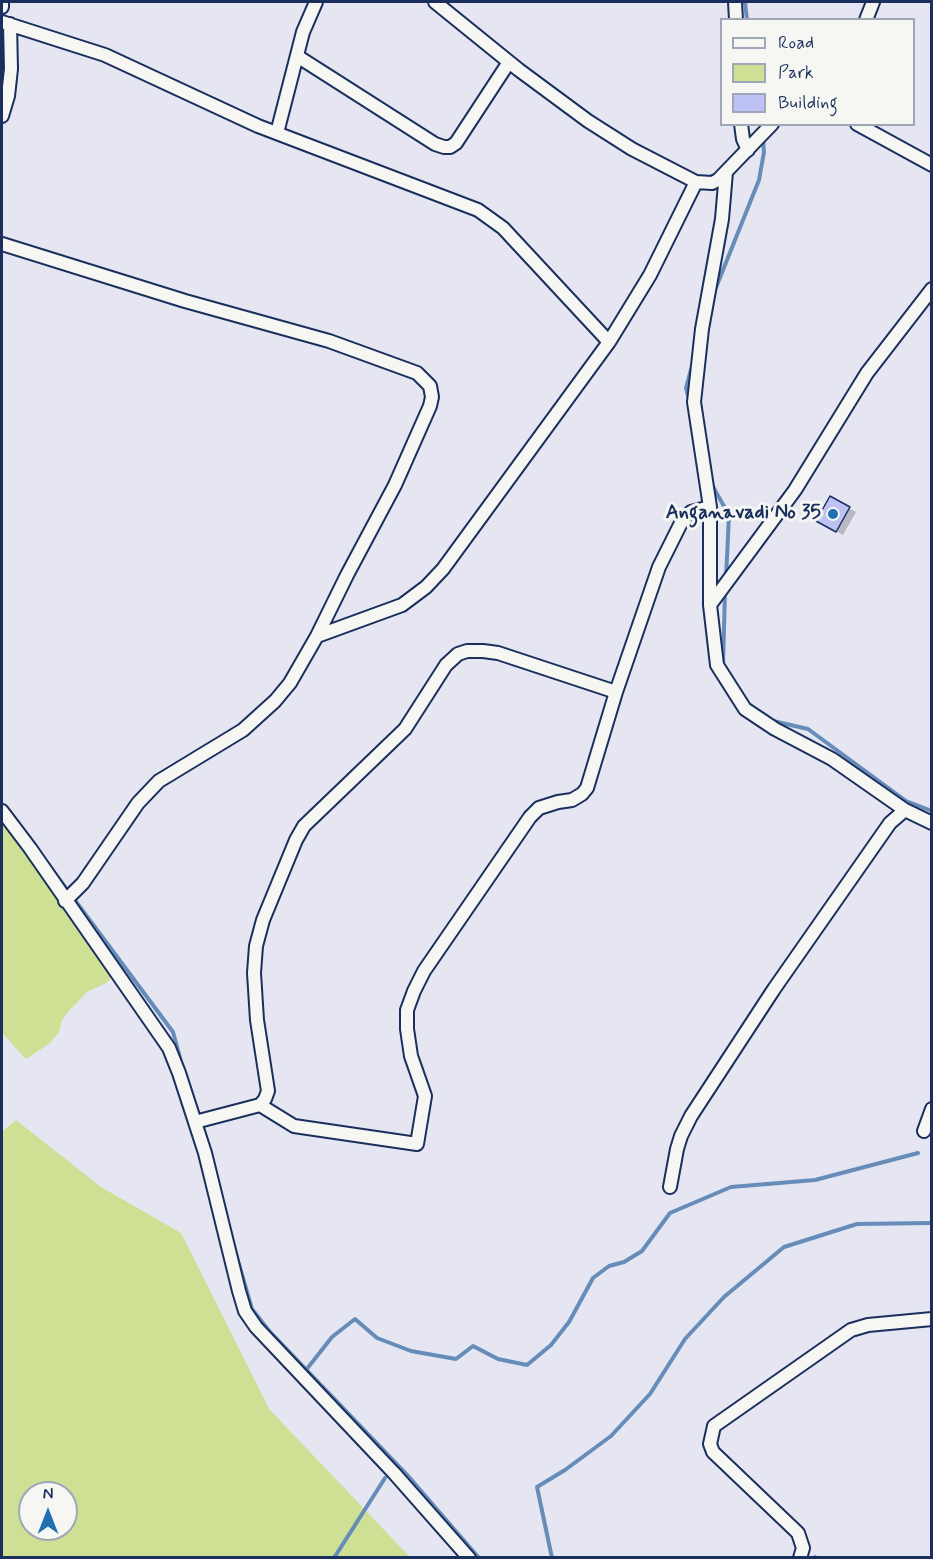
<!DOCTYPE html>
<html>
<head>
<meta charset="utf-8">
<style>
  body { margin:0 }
  #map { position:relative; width:933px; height:1559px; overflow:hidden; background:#e5e6f2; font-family:Mynerve,sans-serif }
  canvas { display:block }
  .frame { position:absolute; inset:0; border:3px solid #1b2f5e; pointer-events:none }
  .legend { position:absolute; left:720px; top:18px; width:195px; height:108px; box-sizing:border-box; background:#f6f6f2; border:2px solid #9ea6b7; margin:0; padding:8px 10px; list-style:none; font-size:18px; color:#1b2f5e }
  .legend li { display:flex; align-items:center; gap:12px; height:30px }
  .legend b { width:30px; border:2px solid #9ea6b7 }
  .north { position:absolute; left:18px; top:1481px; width:60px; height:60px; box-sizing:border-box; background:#f6f6f2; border:2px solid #9ea6b7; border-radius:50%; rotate:0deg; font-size:16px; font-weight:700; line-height:24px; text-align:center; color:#1b2f5e }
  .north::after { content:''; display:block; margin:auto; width:21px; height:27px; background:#1f6fb2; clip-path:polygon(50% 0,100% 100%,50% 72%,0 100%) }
</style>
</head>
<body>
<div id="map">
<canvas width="933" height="1559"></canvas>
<div class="frame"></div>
<ul class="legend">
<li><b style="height:8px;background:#f6f6f2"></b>Road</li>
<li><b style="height:16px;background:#cee094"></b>Park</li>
<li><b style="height:16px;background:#bec1f3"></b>Building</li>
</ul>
<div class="north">N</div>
</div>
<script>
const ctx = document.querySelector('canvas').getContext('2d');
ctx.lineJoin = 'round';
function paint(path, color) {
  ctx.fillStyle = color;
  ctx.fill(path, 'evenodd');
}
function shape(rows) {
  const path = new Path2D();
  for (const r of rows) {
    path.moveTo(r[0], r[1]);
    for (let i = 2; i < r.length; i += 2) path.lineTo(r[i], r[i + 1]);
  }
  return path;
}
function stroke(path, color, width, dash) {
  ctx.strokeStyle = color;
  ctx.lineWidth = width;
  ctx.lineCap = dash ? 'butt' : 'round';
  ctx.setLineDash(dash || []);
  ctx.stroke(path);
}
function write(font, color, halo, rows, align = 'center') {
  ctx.font = font + ' Mynerve,sans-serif';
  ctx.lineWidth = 6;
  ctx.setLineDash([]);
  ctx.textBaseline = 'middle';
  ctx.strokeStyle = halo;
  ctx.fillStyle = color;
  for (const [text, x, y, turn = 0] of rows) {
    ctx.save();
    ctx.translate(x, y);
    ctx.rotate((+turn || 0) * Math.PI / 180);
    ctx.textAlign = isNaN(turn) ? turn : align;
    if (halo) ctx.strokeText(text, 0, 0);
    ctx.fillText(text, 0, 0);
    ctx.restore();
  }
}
paint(shape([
  [2,819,114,975,106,983,87,992,68,1012,62,1020,59,1032,50,1043,26,1059,2,1033],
  [16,1120,101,1187,181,1233,269,1409,410,1557,2,1557,2,1132],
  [30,1493,66,1493,66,1529,30,1529]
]), '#cee094');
paint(shape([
  [830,498,856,512,843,535,818,521]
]), '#0003');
stroke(shape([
  [745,2,747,20],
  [715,290,759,180,764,152,763,139],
  [689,400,686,388,692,366],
  [712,485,729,515,726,578],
  [723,665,725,592],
  [773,721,808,729,906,801,932,811],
  [48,864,173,1032,183,1069],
  [234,1247,252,1309,270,1332,409,1477,479,1558],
  [306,1370,332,1337,355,1319,377,1338,411,1351,456,1359,473,1346,498,1359,527,1365,551,1345,569,1322,593,1278,609,1266,624,1262,642,1251,670,1213,731,1187,815,1180,918,1153],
  [334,1558,385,1478],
  [552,1558,537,1487,565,1470,611,1436,650,1394,685,1339,724,1297,784,1247,857,1224,930,1223],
  [814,1558,815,1557]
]), '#668db9', 4);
const building = shape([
  [830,496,850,507,836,532,816,521,830,496]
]);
paint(building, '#bec1f3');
stroke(building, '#1b2f5e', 1.5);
const minor = shape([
  [435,2,519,70,588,121,632,149,696,182,712,183,718,180,772,124],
  [735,2,736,20],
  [2,7,2,2],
  [866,20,873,2],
  [2,22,105,55,258,126,478,210,503,228,609,342],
  [297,56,435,144,444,147,450,147,456,143,509,62],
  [2,116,8,96,11,69,10,24],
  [741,124,743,139,748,150],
  [857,124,932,165],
  [277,133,303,32,316,2],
  [726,172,722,219,702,329,694,402,710,507,710,605,717,665,745,709,775,729,832,759,905,810],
  [2,244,185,301,329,341,417,373,430,386,432,397,430,406,395,485,347,575,317,636,290,683,275,701,243,730,159,781,138,803,83,883,65,901],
  [710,605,795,490,867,373,932,289],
  [317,636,402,605,426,587,443,569,609,342,650,275,696,182],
  [2,811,30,848,169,1048,179,1073,205,1153,239,1291,245,1311,256,1327,394,1473,469,1558],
  [260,1105,294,1126,417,1144,425,1096,411,1056,407,1029,407,1010,414,991,424,971,530,817,539,808,558,802,572,800,582,794,587,788,616,692,659,567,683,519,691,512,710,507],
  [195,1122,260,1105,265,1099,268,1091,257,1020,254,973,256,946,263,920,296,840,304,826,405,729,446,665,458,654,467,651,483,651,498,653,616,692],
  [924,1131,932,1109],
  [670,1187,677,1149,681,1136,691,1116,774,989,890,823,905,810,932,823],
  [800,1558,803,1548,798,1533,713,1452,710,1444,714,1426,851,1330,868,1325,932,1319]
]);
stroke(minor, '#1b2f5e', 16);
stroke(minor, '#f6f6f2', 12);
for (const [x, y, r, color] of [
  [833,514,6,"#1f6fb2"]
]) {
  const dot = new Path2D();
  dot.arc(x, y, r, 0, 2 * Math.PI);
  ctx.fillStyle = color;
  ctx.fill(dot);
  stroke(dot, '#f6f6f2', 2);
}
write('bold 20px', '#1b2f5e', '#f6f6f2', [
  ["Anganavadi No 35",821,514]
], 'right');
</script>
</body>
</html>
